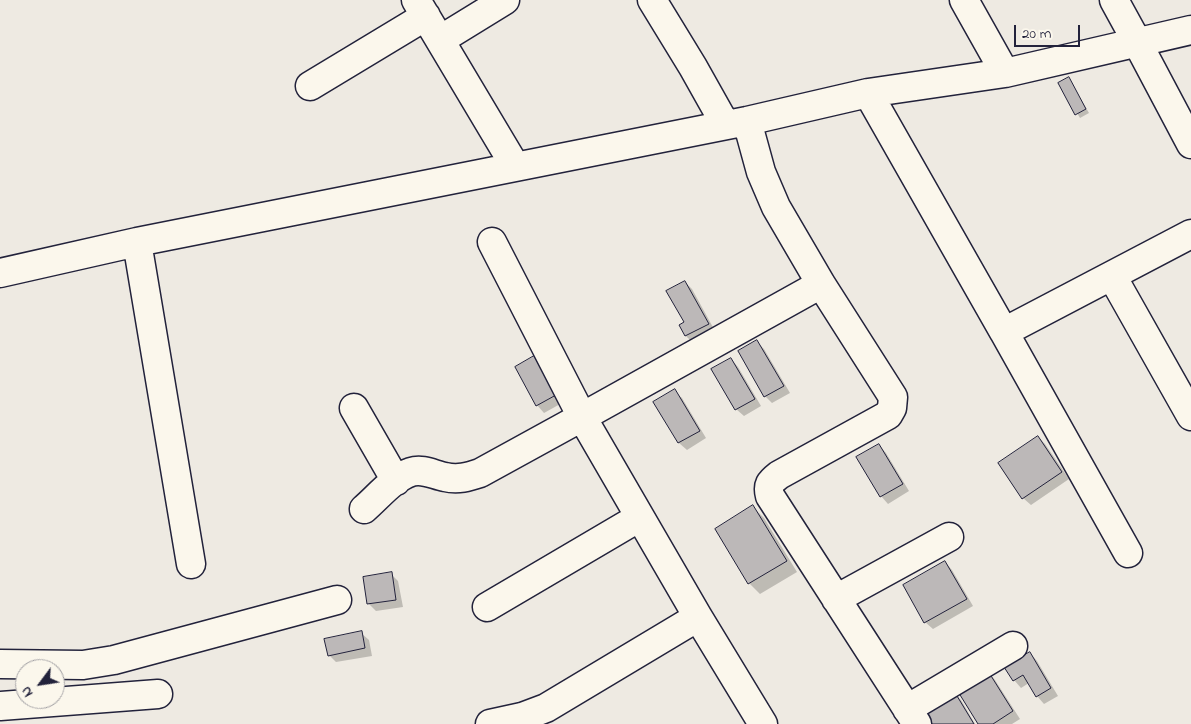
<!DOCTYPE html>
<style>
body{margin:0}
#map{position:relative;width:1191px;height:724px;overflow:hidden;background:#eeeae2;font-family:"Indie Flower",sans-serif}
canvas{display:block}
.north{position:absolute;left:15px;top:659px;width:50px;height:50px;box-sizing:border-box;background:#fbf7ec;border:1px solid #a4a2a5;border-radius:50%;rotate:239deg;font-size:14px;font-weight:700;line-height:20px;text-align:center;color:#22223b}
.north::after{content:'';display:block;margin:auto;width:18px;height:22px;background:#22223b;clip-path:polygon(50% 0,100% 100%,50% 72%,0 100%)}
.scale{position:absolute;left:1014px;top:25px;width:66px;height:22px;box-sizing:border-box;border:2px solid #22223b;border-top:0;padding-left:6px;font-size:15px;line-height:18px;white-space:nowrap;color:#22223b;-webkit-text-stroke:4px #fbf7ec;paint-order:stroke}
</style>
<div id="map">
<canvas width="1191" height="724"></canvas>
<div class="north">N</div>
<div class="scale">20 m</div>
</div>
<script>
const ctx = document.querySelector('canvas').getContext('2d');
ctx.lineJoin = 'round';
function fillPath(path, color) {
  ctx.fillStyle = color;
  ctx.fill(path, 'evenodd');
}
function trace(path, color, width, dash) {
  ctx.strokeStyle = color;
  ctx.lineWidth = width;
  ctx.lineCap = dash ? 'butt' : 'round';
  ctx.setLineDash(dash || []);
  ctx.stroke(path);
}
fillPath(new Path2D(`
 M1069,79L1089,113L1080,118L1060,84Z
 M685,282L692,289L715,331L693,343L686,336L680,325L685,323Z
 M757,342L764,349L790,393L772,403L765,396Z
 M534,358L541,365L562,403L544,413L537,405Z
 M731,359L738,367L761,406L744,416L736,409Z
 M674,391L682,398L706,438L687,450L679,443L655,402Z
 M1038,437L1045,444L1069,479L1031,505L1023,498Z
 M879,445L886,453L909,491L888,504L881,496Z
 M753,507L764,518L797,572L760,594L749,583Z
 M945,562L952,570L973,606L933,629L925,622Z
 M391,574L398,581L403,607L376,611L369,604L364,578Z
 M361,633L369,640L372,656L336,662L329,655Z
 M1030,653L1037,661L1058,696L1044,704L1037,696L1029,683L1021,688L1014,680Z
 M988,672L995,680L1020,719L1012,724H979Z
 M954,693L961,700L975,724H931Z`), '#0003');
const building = new Path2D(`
 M1069,77L1086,109L1075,115L1058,83Z
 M685,281L709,324L685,336L679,325L684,322L666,291Z
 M757,340L784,386L764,397L738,351Z
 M534,356L556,395L536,406L515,367Z
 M731,358L755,399L735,410L711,369Z
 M675,389L700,431L678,443L653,402Z
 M1038,436L1062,472L1022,499L998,463Z
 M879,444L903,484L880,497L856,457Z
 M753,505L787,561L748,584L715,529Z
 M945,561L967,599L924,623L903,585Z
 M392,572L396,600L367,604L363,577Z
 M362,631L365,648L328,656L324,639Z
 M1030,652L1051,688L1036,697L1023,675L1013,681L1004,667Z
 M988,671L1013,711L993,724H978L957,690Z
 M954,691L974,724H929L921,711Z`);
fillPath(building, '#bcb8b8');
trace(building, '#22223b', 1);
const minor = new Path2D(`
 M416,0L515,166
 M652,0L693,67L725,124
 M964,0L1005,73
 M1114,0L1137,42L1191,144
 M440,40L505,0
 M310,86L426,16
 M868,93L1004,332L1191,234
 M747,121L761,172L776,207L821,284L893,397L892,408L888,415L779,475C770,482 767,485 770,496L917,724
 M137,242L191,564
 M0,273L137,242L747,121L868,93L1005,73L1191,30
 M1112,276L1191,416
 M1004,332L1128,553
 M354,408L396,481
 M364,509C378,497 393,478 411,472C423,468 434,475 445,477C458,480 468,477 480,473L582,417L492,242
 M836,599L949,537
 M487,607L640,517
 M0,664L83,665L114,660L337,600
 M0,706L158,694
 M907,709L1013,646
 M490,724L522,717L546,708L698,617
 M763,724L698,617L582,417L821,284`);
trace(minor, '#22223b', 31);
trace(minor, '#fbf7ec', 28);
</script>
